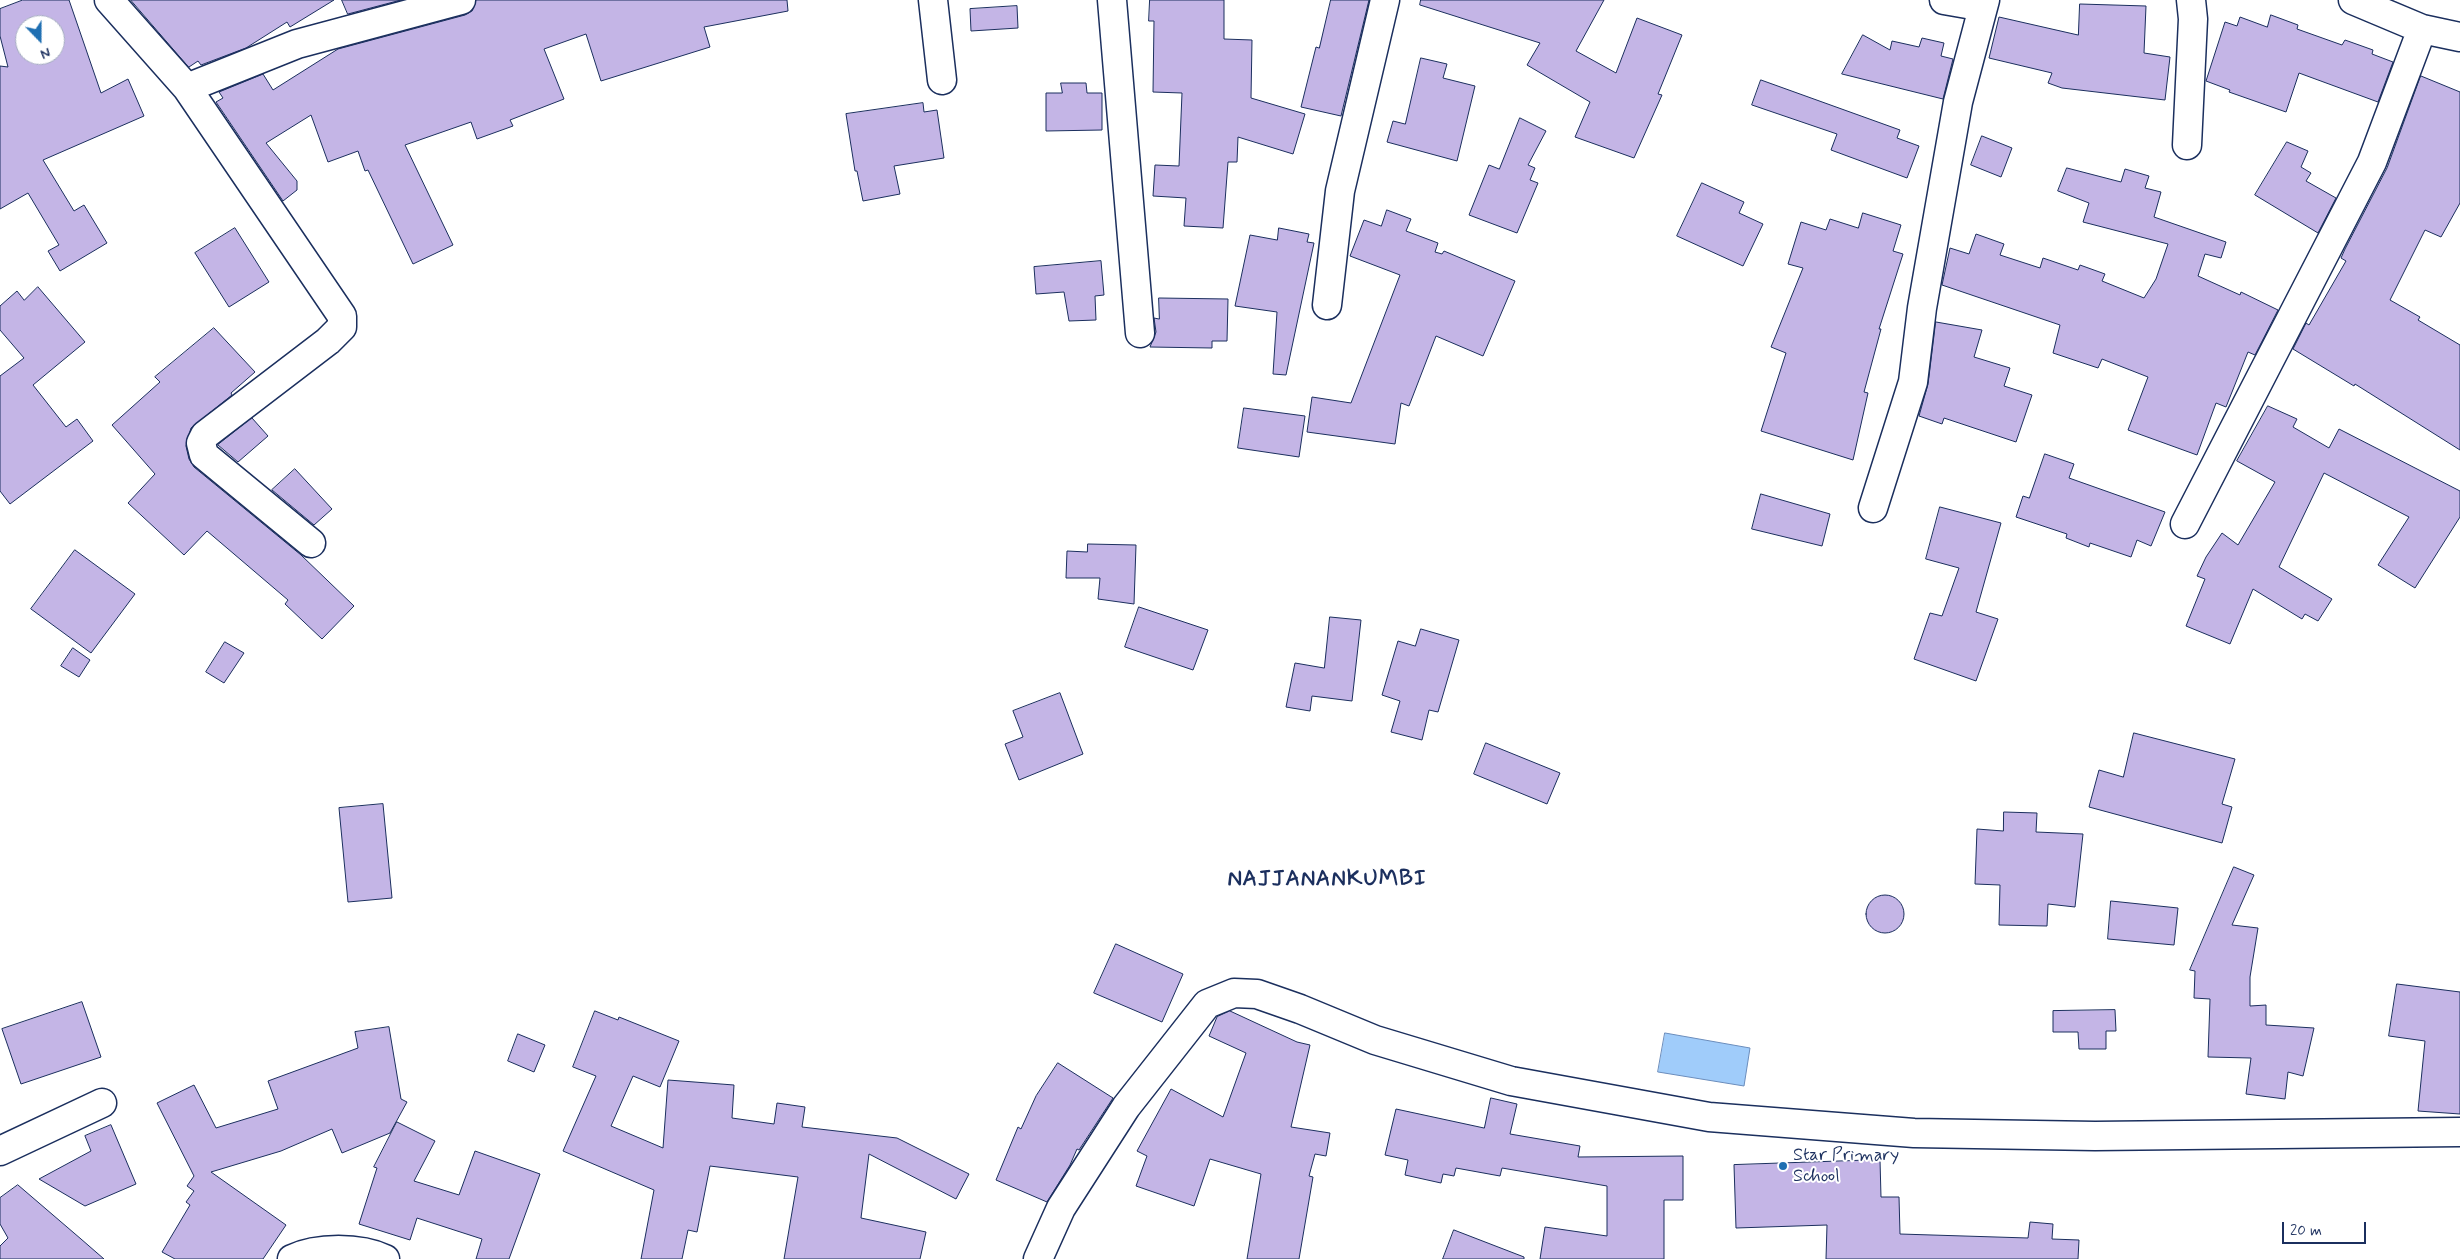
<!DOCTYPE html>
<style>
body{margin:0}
#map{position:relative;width:2460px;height:1259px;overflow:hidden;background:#fff;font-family:Mynerve,sans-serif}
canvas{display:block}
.north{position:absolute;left:15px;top:15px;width:50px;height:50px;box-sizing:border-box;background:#fff;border:1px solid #a4acbf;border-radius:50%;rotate:158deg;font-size:14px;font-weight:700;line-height:20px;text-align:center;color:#1b2f5e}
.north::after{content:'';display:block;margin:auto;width:18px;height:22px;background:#1f6fb2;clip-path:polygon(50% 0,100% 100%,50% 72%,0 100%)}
.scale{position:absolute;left:2282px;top:1222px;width:84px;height:22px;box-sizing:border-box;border:2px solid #1b2f5e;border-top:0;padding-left:6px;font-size:15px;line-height:18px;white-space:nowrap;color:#1b2f5e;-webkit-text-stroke:4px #fff;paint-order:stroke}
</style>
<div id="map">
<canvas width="2460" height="1259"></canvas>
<div class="north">N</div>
<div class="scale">20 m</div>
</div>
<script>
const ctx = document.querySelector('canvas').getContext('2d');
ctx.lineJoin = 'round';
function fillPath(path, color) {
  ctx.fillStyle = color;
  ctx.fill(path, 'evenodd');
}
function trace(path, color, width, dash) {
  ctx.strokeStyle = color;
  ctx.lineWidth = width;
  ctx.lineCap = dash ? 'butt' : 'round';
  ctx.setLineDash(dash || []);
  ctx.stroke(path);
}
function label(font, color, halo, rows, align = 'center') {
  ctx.font = font + ' Mynerve,sans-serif';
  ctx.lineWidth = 4;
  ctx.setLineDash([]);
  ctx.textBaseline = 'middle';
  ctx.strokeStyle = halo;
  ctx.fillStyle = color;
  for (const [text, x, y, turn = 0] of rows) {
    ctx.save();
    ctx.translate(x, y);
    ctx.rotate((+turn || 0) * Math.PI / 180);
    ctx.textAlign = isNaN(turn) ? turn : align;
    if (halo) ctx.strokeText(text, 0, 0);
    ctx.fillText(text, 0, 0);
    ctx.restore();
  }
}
const water = new Path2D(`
 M1665,1033L1750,1048L1744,1086L1658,1072Z`);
fillPath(water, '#a0ccfa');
trace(water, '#6b8dbc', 1);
const building = new Path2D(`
 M23,0H69L101,93L128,79L144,116L43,160L74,211L84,205L107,243L60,271L48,251L59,245L28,193L0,209V66L8,67L0,36V9ZM25,25H55V55H25Z
 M131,0H334L290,27L287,22L246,48L201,65L198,61L189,67Z
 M342,0H401L348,14Z
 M476,0H787L788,11L704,27L710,47L601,81L586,34L544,49L564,99L510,120L513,126L477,139L471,122L405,145L453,245L413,264L368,170L365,171L358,151L328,162L311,115L266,143L297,181V190L283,201L216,102L223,98L219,92L263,74L273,90L338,49L465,15L472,11Z
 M1150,0H1224V39L1252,40L1251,98L1305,114L1293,154L1238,137L1237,162H1228L1223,228L1184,226L1186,198L1153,196L1155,165L1179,166L1182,93L1153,92L1154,21H1149Z
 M1331,0H1369L1341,116L1301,107L1316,47L1319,48Z
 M1421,0H1604L1576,51L1616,73L1637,18L1682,35L1658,94L1662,95L1634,158L1575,137L1590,102L1527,65L1540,43L1420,5Z
 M2080,4L2146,6L2144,53L2170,57L2165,100L2062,88L2048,83L2052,73L1989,58L1999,17L2078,35Z
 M1017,6L1018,28L971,31L970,9Z
 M2271,15L2298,25L2297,29L2342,45L2345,40L2373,50L2372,54L2393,62L2378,102L2299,73L2286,112L2229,92L2230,90L2206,81L2225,22L2237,26L2240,17L2267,27Z
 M1863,35L1890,50L1892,41L1919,47L1922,38L1944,43L1941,56L1953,59L1943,99L1842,74Z
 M1421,58L1447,64L1443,78L1475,86L1457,161L1387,142L1393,121L1405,124Z
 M2421,76L2460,92V203L2441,237L2425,230L2390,300L2420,317L2418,320L2460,345V450L2355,384L2354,386L2293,349L2306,323L2309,325L2346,261L2341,258L2345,249L2387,168Z
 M1761,80L1900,130L1897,138L1919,146L1907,178L1831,150L1837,134L1752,105Z
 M1061,83H1086L1087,93H1102V130L1046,131V93H1062Z
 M923,103L924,112L937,110L944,158L894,166L900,194L863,201L857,171H855L846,114Z
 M1520,118L1546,131L1528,165L1535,168L1530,180L1538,183L1517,233L1469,215L1489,165L1499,169Z
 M1982,136L2012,148L2001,177L1971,165Z
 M2287,142L2308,151L2301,167L2311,173L2306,181L2336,198L2318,233L2255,195Z
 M2067,168L2121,182L2125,169L2149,176L2145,188L2161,192L2154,217L2226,242L2221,258L2205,254L2198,276L2240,295L2241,292L2278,310L2255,355L2248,352L2226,407L2216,403L2197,455L2128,430L2148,377L2102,359L2098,368L2053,353L2060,325L1942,285L1950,248L1969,254L1976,234L2004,244L2000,255L2040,268L2043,258L2078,270L2080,265L2105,274L2102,281L2144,298L2156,279L2168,244L2083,222L2089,203L2058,191Z
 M1702,183L1744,202L1739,213L1763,224L1743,266L1677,236Z
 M1387,210L1411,219L1406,231L1438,243L1435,252L1442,254L1444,251L1515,281L1483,356L1436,336L1409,406L1401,403L1395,444L1307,432L1312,397L1351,403L1400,275L1350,256L1364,220L1381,226Z
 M1863,213L1901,225L1893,251L1903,254L1879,329H1881L1864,392L1868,393L1853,460L1761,431L1786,353L1771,347L1803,268L1788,264L1801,222L1826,230L1830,219L1858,228Z
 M235,228L269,282L229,307L195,253Z
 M1279,228L1309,234L1307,242L1314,243L1286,375L1273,374L1277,312L1235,306L1250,235L1277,240Z
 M1101,261L1104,295L1095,296L1096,320L1069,321L1064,292L1036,294L1034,267Z
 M38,287L85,342L33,385L66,427L77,419L93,441L10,504L0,491V376L24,358L0,330V306L17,291L24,300Z
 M1159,298L1228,299L1227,341H1212V348L1150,347L1156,332L1154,318L1159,319Z
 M1936,322L1982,330L1974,357L2010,368L2004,386L2032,395L2016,442L1944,418L1942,424L1919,416L1928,384Z
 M214,328L255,372L231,393L232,395L191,428L186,446L189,459L194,467L301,555L354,606L322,639L285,604L288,600L207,531L184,555L128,503L155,474L112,425L160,382L155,377Z
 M2268,406L2297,419L2293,427L2329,448L2339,429L2460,491V517L2415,588L2378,565L2409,517L2324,473L2279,567L2332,599L2318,621L2305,614L2302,619L2253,589L2230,644L2186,626L2205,579L2197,576L2206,557L2222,533L2238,545L2275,482L2237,461Z
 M1244,408L1305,416L1299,457L1238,448Z
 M252,418L268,436L238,462L218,445Z
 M2045,454L2074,464L2069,478L2165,512L2151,546L2137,540L2131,557L2090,543L2089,547L2066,538L2067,534L2016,517L2023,496L2029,498Z
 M295,469L332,509L314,525L272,490Z
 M1761,494L1830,514L1822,546L1752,529Z
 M1940,507L2001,523L1976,612L1998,619L1976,681L1914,659L1930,613L1942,616L1959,568L1926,559Z
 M1088,544L1136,545L1134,604L1098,599L1100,578H1066L1067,551L1087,552Z
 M75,550L135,594L91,653L31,609Z
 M1139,607L1208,630L1193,670L1125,647Z
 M1330,617L1361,620L1352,701L1312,696L1310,711L1286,707L1295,663L1324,668Z
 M1421,629L1459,640L1438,712L1429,710L1422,740L1391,732L1400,701L1382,695L1398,641L1415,646Z
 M225,642L244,653L224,683L206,672Z
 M73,648L90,660L79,677L61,666Z
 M1060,693L1083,754L1019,780L1005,744L1023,737L1013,711Z
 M2134,733L2235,759L2222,804L2232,807L2222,843L2089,807L2099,770L2123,777Z
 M1486,743L1560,773L1547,804L1474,774Z
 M383,804L392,898L348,902L339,808Z
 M2004,812L2037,813L2036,832L2083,834L2075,907L2048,904L2047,926L1999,925L2000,885L1975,884L1977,829L2003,831Z
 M2234,867L2254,875L2232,925L2258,928L2250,977V1006L2266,1005V1025L2314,1028L2303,1076L2288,1072L2285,1099L2246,1094L2251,1058L2208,1057L2210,999L2194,998L2195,971L2190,970Z
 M1866 914a19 19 0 1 1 38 0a19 19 0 1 1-38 0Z
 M2111,901L2178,908L2174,945L2108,939Z
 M1116,944L1183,974L1162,1022L1094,993Z
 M2397,984L2460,992V1114L2418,1111L2425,1041L2389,1036Z
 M82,1002L101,1057L21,1084L2,1029Z
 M2115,1010L2116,1031H2106V1049H2079L2078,1032H2053V1011Z
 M595,1011L618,1020L619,1017L679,1041L660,1087L633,1076L611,1126L663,1148L668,1080L734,1085L732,1118L774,1124L777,1103L805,1107L802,1127L897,1138L969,1174L956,1199L869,1154L861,1218L926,1232L920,1259H784L798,1177L710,1166L697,1232L688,1230L682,1259H641L654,1190L563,1151L596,1076L573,1067Z
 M1230,1011L1297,1042L1310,1045L1291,1127L1330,1133L1326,1156L1315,1154L1309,1176L1313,1177L1299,1259H1247L1261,1174L1210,1159L1194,1206L1136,1186L1147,1156L1137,1151L1171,1089L1223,1117L1246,1053L1209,1036L1217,1017Z
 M389,1027L401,1099L407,1102L390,1133L342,1153L332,1129L281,1151L211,1172L286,1225L263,1259H175L162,1252L190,1205L186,1202L194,1191L187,1186L194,1176L157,1103L194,1085L216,1128L278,1109L268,1081L358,1048L355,1032Z
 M518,1034L545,1045L534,1072L508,1061Z
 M1058,1063L1113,1098L1079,1150L1077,1149L1070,1165L1047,1202L996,1180L1018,1127L1021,1129L1036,1096Z
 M1491,1098L1517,1104L1510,1134L1580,1146L1578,1157L1683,1156V1200H1664V1259H1540L1545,1227L1607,1236V1186L1502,1168L1500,1176L1456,1168L1454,1176L1443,1174L1441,1183L1405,1175L1408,1160L1385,1155L1396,1109L1484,1128Z
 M397,1122L435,1141L414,1181L459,1195L475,1151L540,1174L509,1259H476L482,1239L417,1218L410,1240L359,1224L377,1168L374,1167Z
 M111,1125L136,1184L85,1206L39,1179L91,1151L85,1136Z
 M1880,1160L1881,1197H1899L1900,1234L2028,1238L2030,1222L2053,1224L2052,1239L2079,1240L2078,1259H1826L1827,1225L1736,1228L1734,1165Z
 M18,1185L81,1239L104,1259H0V1246L8,1238L0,1224V1198Z
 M1454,1230L1524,1257V1259H1443Z`);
fillPath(building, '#c4b5e6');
trace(building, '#1b2f5e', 1);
const minor = new Path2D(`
 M109,0L187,88L297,44L461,0
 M933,0L942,80
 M1112,0L1140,333
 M1944,0L1967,4L1983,0
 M2353,0L2422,29L2460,37
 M187,88L342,316V327L328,341L205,435L201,443L204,455L311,543
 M2187,145L2193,19L2191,0
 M1327,305L1340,191L1385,0
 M1873,508L1913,382L1922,308L1958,102L1985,0
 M2185,524L2372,162L2422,29
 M0,1151L102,1103
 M292,1259C317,1247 360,1247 385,1259
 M1038,1259L1061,1208L1126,1107L1207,1004L1234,993L1257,994L1300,1009L1375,1040L1511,1081L1709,1117L1914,1133L2095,1136L2460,1132`);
trace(minor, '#1b2f5e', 31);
trace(minor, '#fff', 28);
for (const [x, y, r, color] of [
 [1783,1166,5,"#1f6fb2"]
]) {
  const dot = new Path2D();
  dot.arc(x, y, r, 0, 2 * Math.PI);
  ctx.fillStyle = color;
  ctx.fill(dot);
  trace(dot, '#fff', 2);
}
label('18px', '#1b2f5e', '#fff', [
 ["Star Primary",1793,1156],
 ["School",1793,1177]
], 'left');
ctx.letterSpacing = '1px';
label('bold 22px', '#1b2f5e', '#fff', [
 ["NAJJANANKUMBI",1327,880]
]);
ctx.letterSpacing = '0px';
</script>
